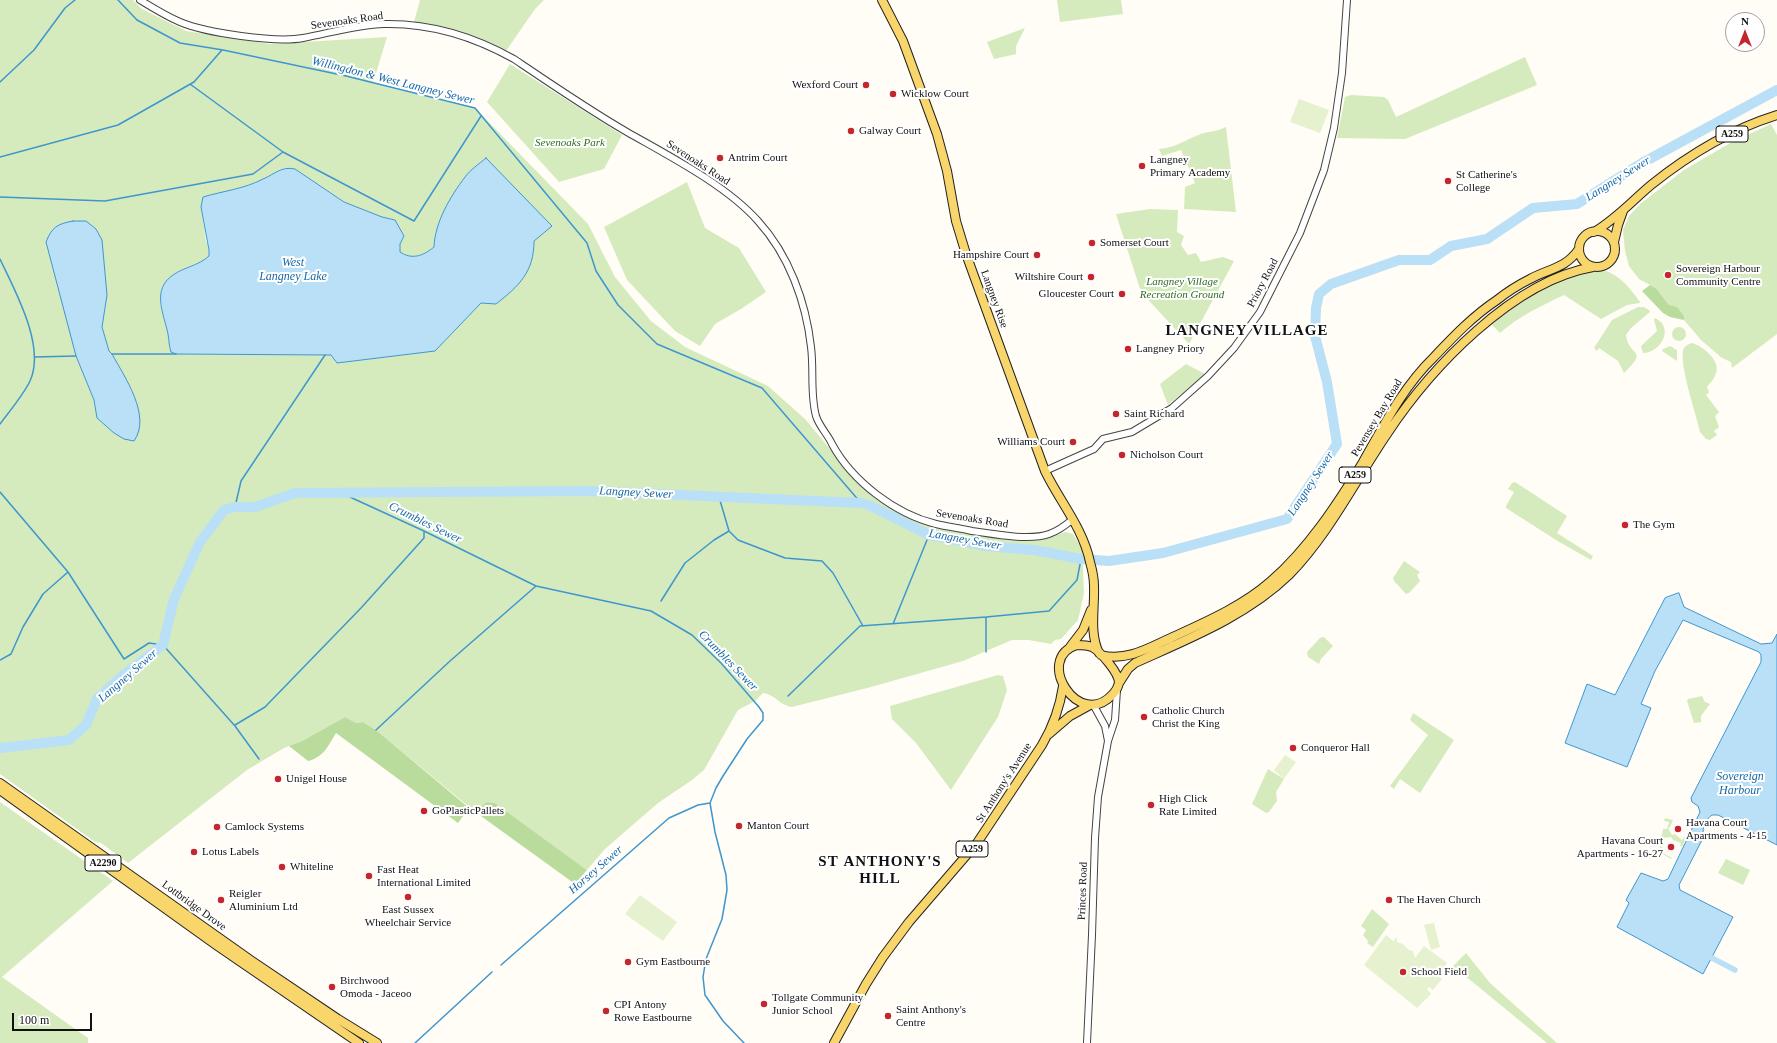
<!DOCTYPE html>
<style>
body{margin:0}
#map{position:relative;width:1777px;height:1043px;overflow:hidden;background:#fffdf5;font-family:Georgia,serif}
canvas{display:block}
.north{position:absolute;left:1725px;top:12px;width:40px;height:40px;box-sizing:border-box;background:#fff;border:1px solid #a0a0a0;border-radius:50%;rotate:0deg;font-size:11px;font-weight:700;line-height:16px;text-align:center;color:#111}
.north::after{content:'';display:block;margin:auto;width:14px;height:18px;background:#c4262e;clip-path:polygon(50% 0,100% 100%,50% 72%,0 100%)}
.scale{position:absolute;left:12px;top:1013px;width:80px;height:18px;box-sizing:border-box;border:2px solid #111;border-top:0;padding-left:5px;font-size:12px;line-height:14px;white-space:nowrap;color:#111;-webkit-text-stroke:3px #fff;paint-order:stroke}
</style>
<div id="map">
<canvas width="1777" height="1043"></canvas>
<div class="north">N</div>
<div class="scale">100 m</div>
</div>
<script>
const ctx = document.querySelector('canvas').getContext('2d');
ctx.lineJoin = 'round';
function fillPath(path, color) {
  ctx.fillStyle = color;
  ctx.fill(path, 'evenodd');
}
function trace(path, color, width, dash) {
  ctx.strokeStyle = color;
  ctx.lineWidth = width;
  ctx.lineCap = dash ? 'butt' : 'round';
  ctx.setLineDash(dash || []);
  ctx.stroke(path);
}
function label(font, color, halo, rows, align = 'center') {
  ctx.font = font + ' Georgia,serif';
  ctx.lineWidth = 4;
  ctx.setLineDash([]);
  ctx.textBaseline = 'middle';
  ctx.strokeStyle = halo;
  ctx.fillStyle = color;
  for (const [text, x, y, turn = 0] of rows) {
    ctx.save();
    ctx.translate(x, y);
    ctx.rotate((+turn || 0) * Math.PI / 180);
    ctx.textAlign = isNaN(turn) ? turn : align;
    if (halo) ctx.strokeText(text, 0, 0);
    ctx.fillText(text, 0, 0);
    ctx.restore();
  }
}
fillPath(new Path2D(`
 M0,0H133L142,9L186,31L270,44L387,37L373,83L475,108L588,224L615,277L651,321L685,347L768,386L805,419L855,479L913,518L994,537L1039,540L1066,532L1073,534L1082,549L1084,593L1078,620L1061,639L1055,640L1051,644L1029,640H1012L963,661L871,687L792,707C781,706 774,694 763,693L755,701L738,710L704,770L692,780L658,803L605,849L587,870L495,803L487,802L474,811L376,730L363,722L356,723L345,717L302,741L284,748L247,770L128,863L101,843L95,842L0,774ZM288,168L295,169L344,202L382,217L395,220L404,236L400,244V252C413,260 423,256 434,247L436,230L534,241C534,273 517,283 496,304L481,303L435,351L337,363L331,355L176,354L171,352C169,346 169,340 168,334C163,311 151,293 173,275C183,266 198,266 209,256V250L206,241L201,207L238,189L264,179L281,169ZM107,295L102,327L109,351L114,433L97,418L94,400L76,356Z
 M420,0H544L535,9L506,51L459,31L414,22Z
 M1057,0H1121L1123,14L1060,22Z
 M1025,28L1016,46V54L994,59L987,42Z
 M1525,57L1537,85L1405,139L1337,138L1345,97L1351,95L1384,97L1388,100L1396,117Z
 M510,64L622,135L604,169L559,182L487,102Z
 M1771,124L1777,135V334L1732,368L1731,362L1722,358L1701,340L1684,320V316L1669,305L1656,288L1639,279L1629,266L1625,251L1623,230L1629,216L1640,204L1684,170L1732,142Z
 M1226,127L1236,212L1184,209L1185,187L1195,183L1181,150L1162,156L1159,149C1175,148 1187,139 1201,134C1211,131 1216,132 1226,127Z
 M687,182L705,228L739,248L766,292L741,309L715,324L700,346L675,331L627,280L604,227Z
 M1150,209L1178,210L1177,232L1184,236L1181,245L1188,255L1196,253L1201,262L1223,257L1234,261L1189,344L1141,292L1116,214Z
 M1604,270C1622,277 1629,287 1640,302V303L1627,305L1601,319L1564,295C1541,306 1519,316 1500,333L1492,325C1512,297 1570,274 1604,270Z
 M1638,307H1644L1649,310L1650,312L1631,328L1626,335C1629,358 1650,348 1624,373L1618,361L1599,348L1597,351L1594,348L1612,320Z
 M1655,318C1675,327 1661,353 1643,353L1641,346L1657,331L1654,320Z
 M1672 334a7 7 0 1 1 14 0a7 7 0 1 1-14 0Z
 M1692,343C1703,346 1721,361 1716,373C1715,378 1710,383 1707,387L1709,392L1706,395L1719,412L1715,416L1719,427L1714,431L1717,435L1710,440L1706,439L1700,432C1696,413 1680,368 1683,351C1684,346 1688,344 1692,343Z
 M1670,346L1677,350V361L1662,351L1663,349Z
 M1186,364L1205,374L1168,405L1160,384Z
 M1515,482L1567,516L1557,533L1593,556L1591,560L1556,540L1506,508V506L1514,492L1508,489L1512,483Z
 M1404,561L1420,572L1417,575L1420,581L1409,593L1406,594L1394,581L1393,578Z
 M1324,637L1333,646L1321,659L1319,664L1308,657L1307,652L1320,638Z
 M998,675L1003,676L1007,690L998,717L951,790L916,743L892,719L890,706Z
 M1702,696L1705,702L1710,704L1701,716V722L1694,723L1687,701L1688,699Z
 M1413,713L1454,740L1420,793L1400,779L1394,789L1390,786L1428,735L1410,720Z
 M1268,769L1284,779L1276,792L1277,801L1269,812L1266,813L1252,804Z
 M0,802L113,881L2,977L88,1038V1043H0Z
 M1665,818L1673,820L1670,827L1668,828L1672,835L1675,834L1682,840L1684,837L1686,838L1682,847L1680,846L1681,843L1673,840L1671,837L1663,838L1664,840L1660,846L1663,848L1661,852L1672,858L1671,859L1659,852L1663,829H1667L1669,822L1664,821Z
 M1726,859L1750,870L1743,885L1718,873Z
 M1372,909L1389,924L1373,947L1367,943L1368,941L1363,935L1366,930L1361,926Z
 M1466,953L1490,983L1557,1043H1547L1453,966Z`), '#d5ebbd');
fillPath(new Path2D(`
 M1650,285L1656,288L1669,305L1677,307L1684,316V320L1670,317L1663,313L1642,291Z
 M345,717L356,723L363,722L376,730L469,808L458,823L336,733C328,746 324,757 308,761L289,746L302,741Z
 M487,802L495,803L587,870L575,884L474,811Z`), '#b9dc9c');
fillPath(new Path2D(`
 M1299,99L1329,110L1320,133L1290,122Z
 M1285,755L1296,762L1284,779L1274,770Z
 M640,895L677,922L663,941L625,914Z
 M1434,923L1440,947L1431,950L1424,925Z
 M1386,935L1393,941L1397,937V942L1403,944L1409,950L1413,951L1415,958L1424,946L1447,963L1438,975L1429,969L1442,979L1433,990L1429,987L1427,989L1431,994L1417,1008L1364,965Z`), '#e6f2cf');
const water = new Path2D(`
 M486,158L552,226L534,241C534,272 519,286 496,304L481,303L435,351L337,363L331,355L176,354L171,352C169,346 169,340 168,334C164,314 151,290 173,275C184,267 198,266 209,256V250L201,207L203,197C223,191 244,189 263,179C275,174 281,166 295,169L344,202L382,217L395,220L404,236L400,244V252C412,260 423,256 434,247C435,222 450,197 465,177C470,170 479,164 486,158Z
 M73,221H86L96,229L102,240L107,295L102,327L109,351L112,354C124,376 152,416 134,441L124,439L114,433L97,418L94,400L76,356L46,242C52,227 57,224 73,221Z
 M1679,593L1684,607L1761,644L1772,643L1777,634V845L1718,815H1712C1706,819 1701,828 1704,836L1679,885L1680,890L1733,917L1703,974L1617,927L1629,903L1626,900L1641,873L1663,881L1668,879L1700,812L1698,806L1692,802L1691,798L1761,662V655L1759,652L1683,620L1655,671L1641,704L1651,708L1627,767L1565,743L1587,684L1615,695L1665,598Z`);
fillPath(water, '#b9e0f7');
trace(water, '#3f96cf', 1);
trace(new Path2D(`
 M118,0L137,20L180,43L223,50L346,76L475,108L587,243L596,271L618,305L657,344L762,388L861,503
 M0,82L34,50L65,8L75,0
 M190,84L283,152L414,221L481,116
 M0,157L118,125L194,82L222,50
 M0,197L105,201L253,174L283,152
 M0,259C15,291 46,346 30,381C24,394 9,412 0,424
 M112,354H176
 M35,357L76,356
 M0,492L68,572L124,659L149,643L163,645L235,726L259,759
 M339,492L424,531L536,586L651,611L692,635L721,663L759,707L763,713V720L747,739L723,776L716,788L710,803L715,832L726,875L727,890L722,919L706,959L703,977L705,995L723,1021L744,1043
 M719,497L729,531L738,540L785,558L822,561L833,573L863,626
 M235,507L241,481L325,355
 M661,601L685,563L714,540L729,531
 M986,617V652
 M893,624L929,535
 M0,660L11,654L23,627L43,594L68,572
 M788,696L860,626L986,617L1049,611L1077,580L1081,559
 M235,725L265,707L361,608L424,538V531
 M376,730L450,661L536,586
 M501,965L669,818L698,805L710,803
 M415,1043L492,972`), '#3f96cf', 1.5);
trace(new Path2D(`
 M1712,958L1735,970`), '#b9e0f7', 5.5);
trace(new Path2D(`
 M0,748L69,740L86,725L97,699L123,675L163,645L174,599L200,542L224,510L235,507H255L295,493L589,491L861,503L869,505L929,535L986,546L1034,550L1081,559L1109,561L1163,553L1287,519L1337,444L1327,382L1315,336L1316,308L1319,294L1331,284L1399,260H1430L1451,246L1487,239L1533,208L1577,204L1642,163L1777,90`), '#b9e0f7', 10);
const minor = new Path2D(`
 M140,0C153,8 166,16 180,22C206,33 276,43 303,38C330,33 356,25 384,24C431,23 473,36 514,59C551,84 589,110 627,132C669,156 726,185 758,221C789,255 806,302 811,347C814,370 810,394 816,416C819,426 828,435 832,444C852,481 895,514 936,524C948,527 960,528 972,531C993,534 1029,541 1049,534C1058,531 1066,525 1073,519
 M1045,471L1094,449L1103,439L1132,432L1172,408L1208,376L1234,348L1260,312L1300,233L1324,170L1334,128L1342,73L1347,0
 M1094,706L1105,726L1108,741
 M1087,1043L1092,935L1095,838L1098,797L1108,741L1115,720L1117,690`);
const major = new Path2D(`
 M882,0L903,41L937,134L947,171L956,221L966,254L1045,471C1060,502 1083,528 1090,562C1092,569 1094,578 1094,586C1095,608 1089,632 1099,653
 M1579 249a18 18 0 1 1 36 0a18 18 0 1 1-36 0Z
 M1594,232C1616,219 1632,201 1651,185C1687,156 1732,129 1777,115
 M1614,242L1618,225L1623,211
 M1077,645C1082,645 1087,645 1092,647C1101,652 1119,673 1119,683C1118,687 1116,691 1113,694C1079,732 1033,658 1077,645Z
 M1070,647L1083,630L1091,610
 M1101,655C1128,662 1152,646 1175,636C1208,621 1244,605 1271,581C1308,549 1338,503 1363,462C1384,425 1403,387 1434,357C1454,336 1473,316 1497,300C1507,292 1518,285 1530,279C1550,268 1565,269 1579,249
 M1119,683L1128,669L1135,663C1188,639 1247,616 1289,575C1329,534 1355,481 1387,434C1430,369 1512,281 1593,267
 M1049,734L1070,716L1090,705
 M0,783L252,961L338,1019L377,1043
 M0,790L216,945L359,1043
 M834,1043L866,984L883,957L909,922L977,843L1042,745C1052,728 1060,707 1063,686`);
trace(minor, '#444', 8);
trace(major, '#222', 10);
trace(minor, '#fff', 6);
trace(major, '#f9d66b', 8);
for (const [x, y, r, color] of [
 [866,85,4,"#c4262e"],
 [893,94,4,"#c4262e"],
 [851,131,4,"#c4262e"],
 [720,158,4,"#c4262e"],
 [1142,166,4,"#c4262e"],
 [1448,181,4,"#c4262e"],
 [1092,243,4,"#c4262e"],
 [1037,255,4,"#c4262e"],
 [1668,275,4,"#c4262e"],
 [1091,277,4,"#c4262e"],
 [1122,294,4,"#c4262e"],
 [1128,349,4,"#c4262e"],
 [1116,414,4,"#c4262e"],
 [1073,442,4,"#c4262e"],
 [1122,455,4,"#c4262e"],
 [1625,525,4,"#c4262e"],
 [1144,717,4,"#c4262e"],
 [1293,748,4,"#c4262e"],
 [278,779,4,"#c4262e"],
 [1151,805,4,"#c4262e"],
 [424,811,4,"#c4262e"],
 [739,826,4,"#c4262e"],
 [217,827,4,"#c4262e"],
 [1678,829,4,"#c4262e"],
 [1671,847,4,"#c4262e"],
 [194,852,4,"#c4262e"],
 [282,867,4,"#c4262e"],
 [369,876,4,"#c4262e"],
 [408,897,4,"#c4262e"],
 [221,900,4,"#c4262e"],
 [1389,900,4,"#c4262e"],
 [628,962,4,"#c4262e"],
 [1403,972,4,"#c4262e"],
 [332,987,4,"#c4262e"],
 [764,1004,4,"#c4262e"],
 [606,1011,4,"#c4262e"],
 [888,1016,4,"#c4262e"]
]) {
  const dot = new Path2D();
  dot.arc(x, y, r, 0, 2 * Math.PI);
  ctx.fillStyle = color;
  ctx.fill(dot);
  trace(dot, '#fff', 1.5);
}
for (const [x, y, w] of [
 [1732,134,32],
 [1355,475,32],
 [972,849,32],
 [103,863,36]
]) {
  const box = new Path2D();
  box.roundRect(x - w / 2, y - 8, w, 16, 3);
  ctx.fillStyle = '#fff';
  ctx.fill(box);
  trace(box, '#111', 1);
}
label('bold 10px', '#111', null, [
 ["A259",1732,134],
 ["A259",1355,475],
 ["A259",972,849],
 ["A2290",103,863]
]);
label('11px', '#111', '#fff', [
 ["Sevenoaks Road",347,21,-8],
 ["Sevenoaks Road",698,163,33],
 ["Priory Road",1263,283,-62],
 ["Langney Rise",994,299,70],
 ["Pevensey Bay Road",1377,418,-59],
 ["Sevenoaks Road",972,519,9],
 ["St Anthony's Avenue",1004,783,-57],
 ["Princes Road",1083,891,-88],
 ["Lottbridge Drove",194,906,36]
]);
label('11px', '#111', '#fff', [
 ["Wexford Court",858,85,"right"],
 ["Wicklow Court",901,94],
 ["Galway Court",859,131],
 ["Antrim Court",728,158],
 ["Langney",1150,160],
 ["Primary Academy",1150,173],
 ["St Catherine's",1456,175],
 ["College",1456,188],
 ["Somerset Court",1100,243],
 ["Hampshire Court",1029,255,"right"],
 ["Sovereign Harbour",1676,269],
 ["Community Centre",1676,282],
 ["Wiltshire Court",1083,277,"right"],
 ["Gloucester Court",1114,294,"right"],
 ["Langney Priory",1136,349],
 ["Saint Richard",1124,414],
 ["Williams Court",1065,442,"right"],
 ["Nicholson Court",1130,455],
 ["The Gym",1633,525],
 ["Catholic Church",1152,711],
 ["Christ the King",1152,724],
 ["Conqueror Hall",1301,748],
 ["Unigel House",286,779],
 ["High Click",1159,799],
 ["Rate Limited",1159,812],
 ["GoPlasticPallets",432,811],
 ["Havana Court",1686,823],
 ["Apartments - 4-15",1686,836],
 ["Manton Court",747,826],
 ["Camlock Systems",225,827],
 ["Havana Court",1663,841,"right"],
 ["Apartments - 16-27",1663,854,"right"],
 ["Lotus Labels",202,852],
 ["Whiteline",290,867],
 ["Fast Heat",377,870],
 ["International Limited",377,883],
 ["Reigler",229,894],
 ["Aluminium Ltd",229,907],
 ["The Haven Church",1397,900],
 ["East Sussex",408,910,"center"],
 ["Wheelchair Service",408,923,"center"],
 ["Gym Eastbourne",636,962],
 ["School Field",1411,972],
 ["Birchwood",340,981],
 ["Omoda - Jaceoo",340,994],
 ["Tollgate Community",772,998],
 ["Junior School",772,1011],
 ["CPI Antony",614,1005],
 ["Rowe Eastbourne",614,1018],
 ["Saint Anthony's",896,1010],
 ["Centre",896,1023]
], 'left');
label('italic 11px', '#2f6b1f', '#fff', [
 ["Sevenoaks Park",570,143],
 ["Langney Village",1182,282],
 ["Recreation Ground",1182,295]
]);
label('italic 12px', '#1768a6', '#fff', [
 ["Willingdon & West Langney Sewer",393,81,14],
 ["Langney Sewer",1618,179,-32],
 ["West",293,263],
 ["Langney Lake",293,277],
 ["Langney Sewer",1311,484,-57],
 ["Langney Sewer",636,493,3],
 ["Crumbles Sewer",425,523,26],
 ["Langney Sewer",965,540,10],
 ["Crumbles Sewer",728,661,46],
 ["Langney Sewer",128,676,-41],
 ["Sovereign",1740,777],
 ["Harbour",1740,791],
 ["Horsey Sewer",596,870,-41]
]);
ctx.letterSpacing = '1px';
label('bold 15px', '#111', '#fff', [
 ["LANGNEY VILLAGE",1247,331],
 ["ST ANTHONY'S",880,862],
 ["HILL",880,879]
]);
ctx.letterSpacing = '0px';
</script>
